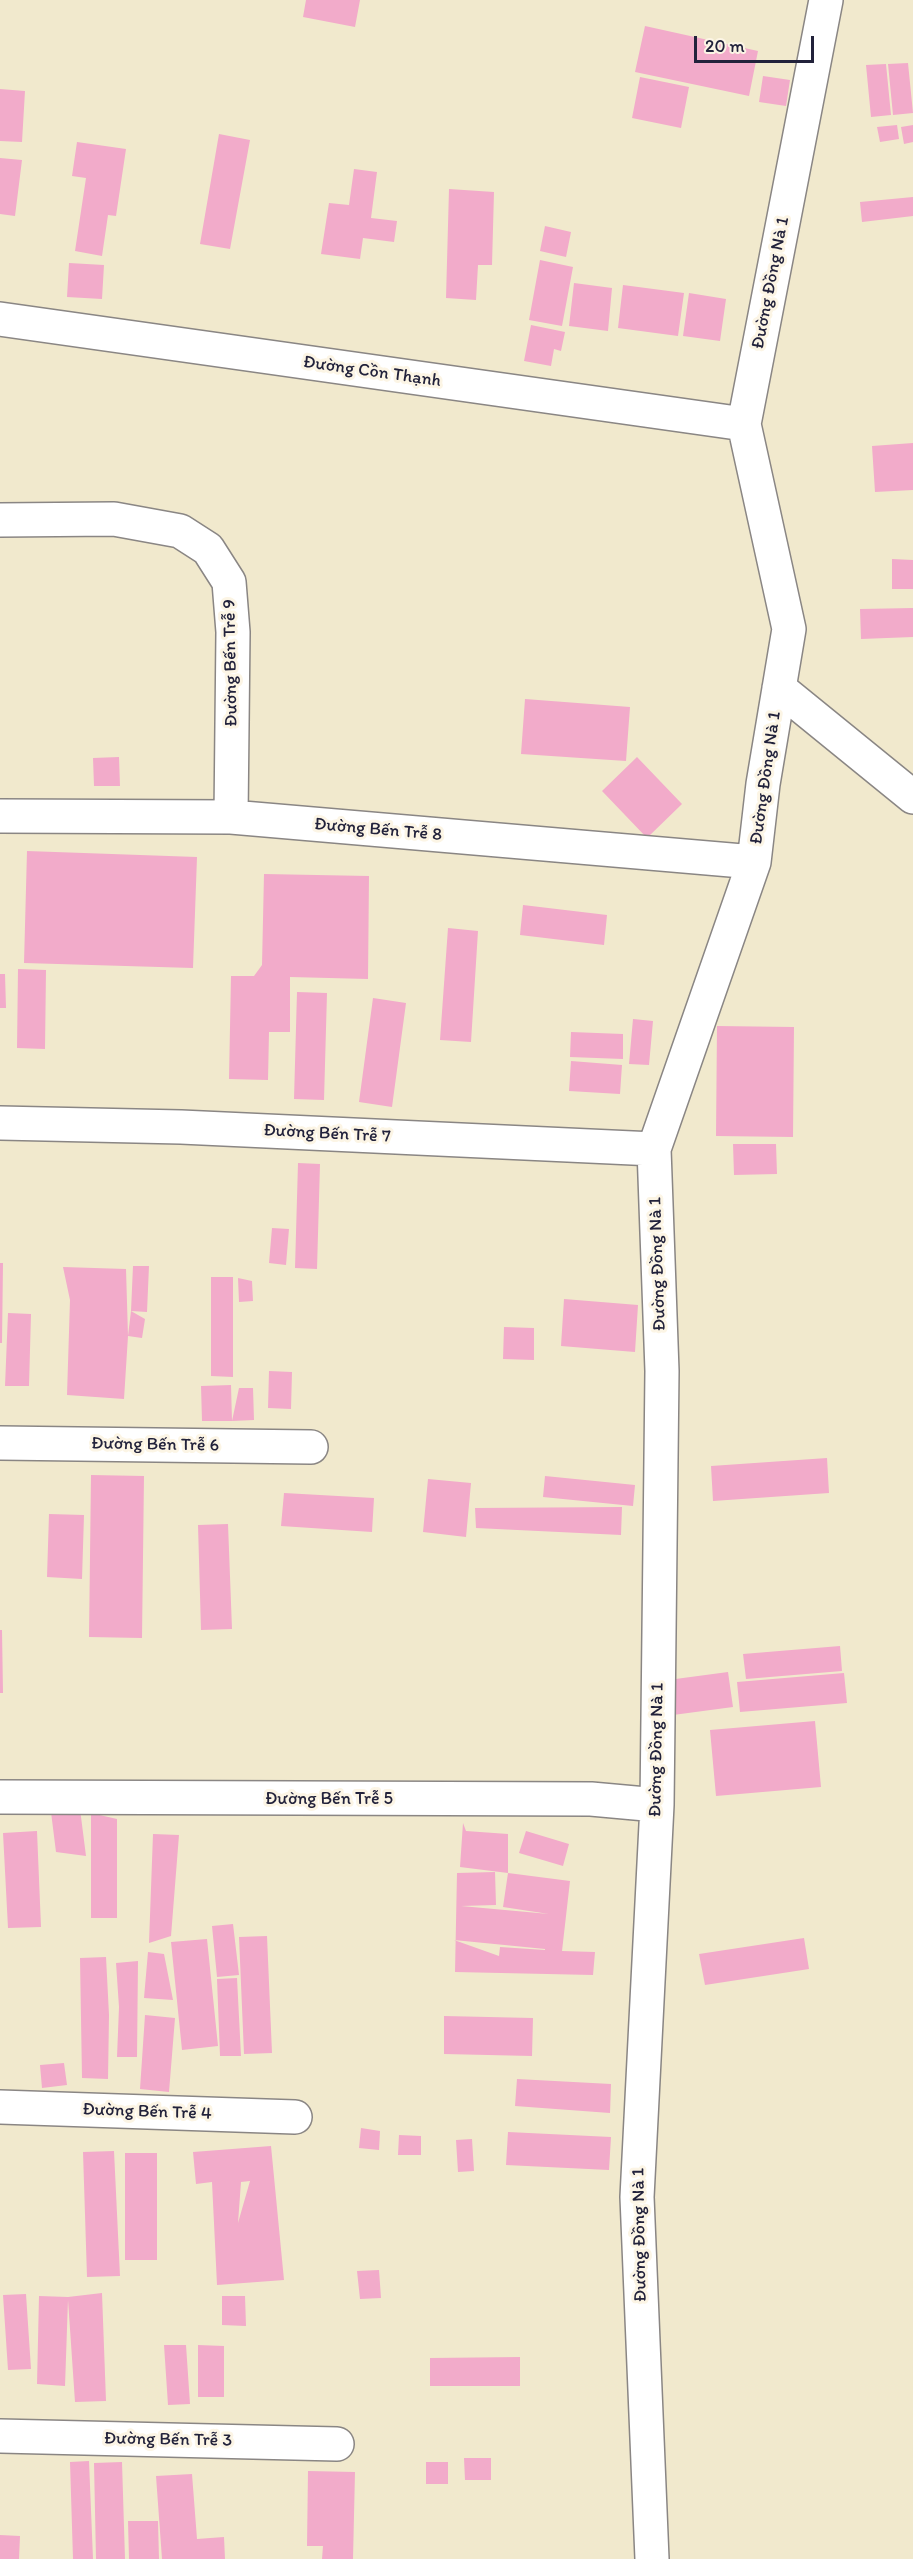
<!DOCTYPE html>
<meta charset="utf-8">
<style>
body{margin:0}
#map{position:relative;width:913px;height:2559px;overflow:hidden;background:#f1e9cd;font-family:Itim,sans-serif}
canvas{display:block}
.scale{position:absolute;left:694px;top:36px;width:120px;height:27px;box-sizing:border-box;border:3px solid #22223b;border-top:0;padding-left:8px;font-size:18px;line-height:21px;white-space:nowrap;color:#22223b;-webkit-text-stroke:4px #fcf5e5;paint-order:stroke}
</style>
<div id="map">
<canvas width="913" height="2559"></canvas>
<div class="scale">20 m</div>
</div>
<script>
const ctx = document.querySelector('canvas').getContext('2d');
ctx.lineJoin = 'round';
function fillPath(path, color) {
  ctx.fillStyle = color;
  ctx.fill(path, 'evenodd');
}
function trace(path, color, width, dash) {
  ctx.strokeStyle = color;
  ctx.lineWidth = width;
  ctx.lineCap = dash ? 'butt' : 'round';
  ctx.setLineDash(dash || []);
  ctx.stroke(path);
}
function label(font, color, halo, rows, align = 'center') {
  ctx.font = font + ' Itim,sans-serif';
  ctx.lineWidth = 6;
  ctx.setLineDash([]);
  ctx.textBaseline = 'middle';
  ctx.strokeStyle = halo;
  ctx.fillStyle = color;
  for (const [text, x, y, turn = 0] of rows) {
    ctx.save();
    ctx.translate(x, y);
    ctx.rotate((+turn || 0) * Math.PI / 180);
    ctx.textAlign = isNaN(turn) ? turn : align;
    if (halo) ctx.strokeText(text, 0, 0);
    ctx.fillText(text, 0, 0);
    ctx.restore();
  }
}
fillPath(new Path2D(`
 M306,0H360L355,27L303,17Z
 M645,26L758,51L749,96L635,72Z
 M908,63L913,113L893,115L888,64Z
 M886,64L891,115L871,117L866,65Z
 M763,76L790,80L786,106L759,102Z
 M640,77L689,87L681,128L632,118Z
 M0,89L25,91L22,142L0,141Z
 M897,125L899,139L880,142L877,127Z
 M913,125V142L904,144L901,127Z
 M219,134L250,140L230,249L200,244Z
 M77,142L126,149L116,216L108,215L102,256L75,251L86,178L72,176Z
 M0,158L22,160L15,216L0,214Z
 M354,169L377,172L371,218L397,221L394,242L363,238L360,259L321,254L329,203L349,205Z
 M449,189L494,192L492,265H478L476,300L446,298Z
 M913,197V216L862,222L860,202Z
 M545,226L571,232L566,257L540,251Z
 M540,260L573,267L562,326L529,320Z
 M69,263L104,265L102,299L67,297Z
 M574,283L612,288L608,331L569,326Z
 M623,285L684,293L678,336L618,328Z
 M689,293L726,299L720,341L683,336Z
 M531,325L565,332L561,351L554,349L551,366L524,361Z
 M913,443V490L875,492L872,446Z
 M892,559L913,560V589H892Z
 M913,608V637L861,639L860,609Z
 M525,699L630,707L626,761L521,754Z
 M119,757L120,786H94L93,758Z
 M637,757L682,804L647,838L602,791Z
 M27,851L197,857L193,968L24,963Z
 M264,874L369,876L368,979L290,977V1032H269L268,1080L229,1079L231,976H254L262,965Z
 M523,905L607,915L604,945L520,935Z
 M448,928L478,931L471,1042L440,1040Z
 M18,969L46,970L45,1049L17,1048Z
 M0,974H5L6,1008H0Z
 M297,992L327,993L324,1100L294,1099Z
 M373,998L406,1003L392,1107L359,1102Z
 M633,1019L653,1021L649,1065L629,1064Z
 M717,1026L794,1027L793,1137L716,1136Z
 M571,1032L623,1034V1059L570,1057Z
 M571,1061L622,1065L620,1094L569,1091Z
 M733,1144H776L777,1174L734,1175Z
 M298,1163L320,1164L317,1269L295,1268Z
 M272,1228L289,1229L286,1265L269,1263Z
 M0,1263H3L2,1343H0Z
 M133,1266H149L147,1312L131,1311Z
 M63,1267L126,1269L128,1336L124,1399L67,1395L70,1300Z
 M211,1277H233V1377L211,1376Z
 M238,1278L252,1281L253,1301L239,1302Z
 M564,1299L638,1305L635,1352L561,1346Z
 M131,1311L145,1319L142,1338L128,1336Z
 M8,1313L31,1314L29,1386H5Z
 M504,1327L534,1328V1360L503,1359Z
 M269,1371L292,1372L291,1409L268,1408Z
 M231,1385L232,1421H202L201,1386Z
 M239,1388H253L254,1420L232,1421Z
 M827,1458L829,1493L713,1501L711,1466Z
 M91,1475L144,1476L142,1638L89,1637Z
 M545,1476L635,1485L633,1506L543,1497Z
 M428,1479L471,1483L466,1537L423,1532Z
 M284,1493L374,1498L372,1532L281,1526Z
 M622,1507L621,1535L476,1528L475,1508Z
 M49,1514L84,1515L82,1579L47,1577Z
 M228,1524L232,1629L201,1630L198,1525Z
 M0,1630H2L3,1693H0Z
 M840,1646L842,1671L746,1679L743,1654Z
 M728,1672L733,1707L673,1715L668,1680Z
 M844,1673L847,1703L740,1712L737,1682Z
 M815,1721L821,1787L716,1796L710,1730Z
 M80,1809L86,1856L56,1852L51,1812Z
 M91,1813L117,1819V1918H91Z
 M463,1823L466,1831L508,1834V1873L460,1867Z
 M37,1831L41,1927L8,1928L3,1833Z
 M526,1831L569,1844L563,1866L519,1853Z
 M153,1834L179,1835L171,1936L149,1943Z
 M495,1872L496,1905L461,1906L549,1914L503,1907L508,1873L570,1881L562,1951L595,1952L593,1975L455,1972L457,1873ZM454,1940L545,1949V1950L500,1947L499,1956Z
 M233,1924L239,1975L217,1977L212,1926Z
 M267,1936L272,2053L244,2054L239,1937Z
 M804,1938L809,1969L705,1985L699,1954Z
 M207,1939L218,2046L182,2050L171,1942Z
 M148,1952L164,1954L173,2000L144,1998Z
 M106,1957L109,2015L108,2079L82,2078L80,1958Z
 M138,1961L137,2057H117L119,2007L116,1963Z
 M237,1978L241,2056H220L217,1979Z
 M145,2015L175,2018L169,2092L140,2089Z
 M444,2016L533,2018L532,2056L444,2054Z
 M64,2063L67,2085L42,2088L40,2065Z
 M517,2079L611,2084L610,2113L515,2106Z
 M361,2128L380,2131L379,2150L359,2148Z
 M508,2132L611,2137L609,2170L506,2165Z
 M399,2135L421,2136V2155H398Z
 M472,2139L474,2171L458,2172L456,2140Z
 M271,2146L284,2280L217,2285L212,2182L196,2184L193,2152ZM250,2181L238,2223L241,2182Z
 M114,2151L120,2276L87,2277L83,2152Z
 M125,2153H157V2260H125Z
 M379,2270L381,2298L360,2299L357,2271Z
 M102,2293L106,2401L75,2402L68,2300L65,2386L37,2384L39,2296L68,2297Z
 M26,2294L31,2369L8,2370L3,2295Z
 M222,2296H245L246,2326L222,2325Z
 M164,2345H186L190,2404L168,2405Z
 M198,2345L224,2346V2397H198Z
 M520,2357V2386H430V2358Z
 M464,2458H491V2480H465Z
 M89,2461L93,2559H73L70,2462Z
 M122,2462L125,2559H96L94,2463Z
 M426,2462H448V2484H426Z
 M308,2471L355,2472L353,2559H322L323,2546H307Z
 M192,2474L197,2539L224,2537L225,2559H162L156,2476Z
 M128,2521H158L159,2559H129Z
 M0,2535L20,2536L19,2559H0Z`), '#f2abca');
const minor = new Path2D(`
 M0,319L744,424
 M0,520L114,519L180,531L208,549L229,582L233,632L231,817
 M779,688L913,797
 M0,816L231,817L754,862
 M0,1123L181,1127L654,1149
 M0,1443L311,1447
 M0,1797L591,1799L657,1805
 M0,2107L295,2117
 M0,2436L337,2444
 M652,2559L637,2197L657,1805L662,1371L654,1149L754,862L763,784L789,629L744,424L826,0`);
trace(minor, '#8a8684', 36);
trace(minor, '#fff', 33);
label('18px', '#22223b', '#fcf5e5', [
 ["Đường Đồng Nà 1",771,283,-79],
 ["Đường Cồn Thạnh",372,372,8],
 ["Đường Bến Trễ 9",231,663,-91],
 ["Đường Đồng Nà 1",766,778,-82],
 ["Đường Bến Trễ 8",378,830,5],
 ["Đường Bến Trễ 7",327,1134,3],
 ["Đường Đồng Nà 1",658,1264,-92],
 ["Đường Bến Trễ 6",155,1445,1],
 ["Đường Đồng Nà 1",657,1750,-89],
 ["Đường Bến Trễ 5",329,1799],
 ["Đường Bến Trễ 4",147,2112,2],
 ["Đường Đồng Nà 1",640,2235,-91],
 ["Đường Bến Trễ 3",168,2440,1]
]);
</script>
